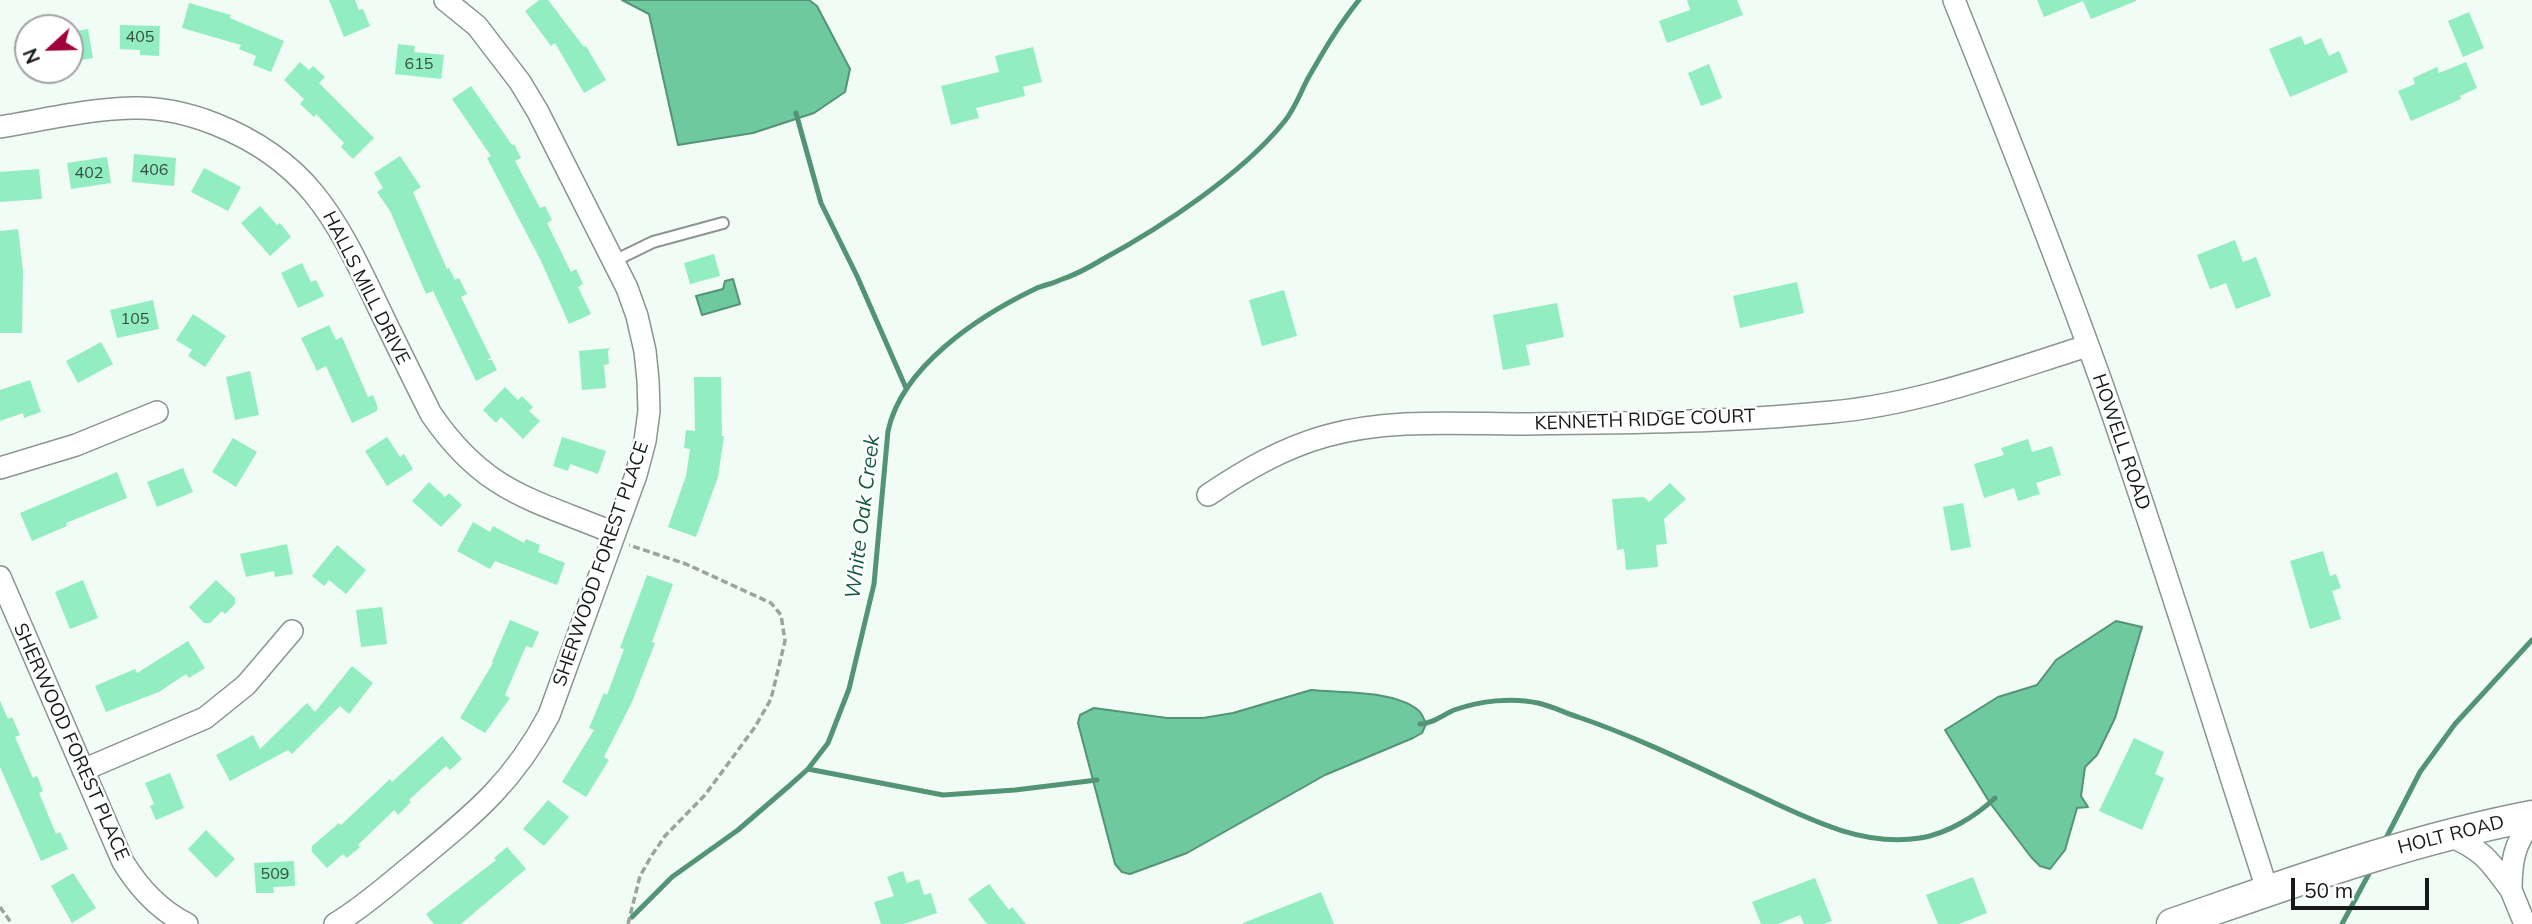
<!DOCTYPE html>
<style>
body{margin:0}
#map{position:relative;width:2532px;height:924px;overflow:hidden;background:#f1fcf6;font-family:Mulish,sans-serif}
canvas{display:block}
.north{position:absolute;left:14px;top:14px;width:70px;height:70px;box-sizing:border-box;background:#fff;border:2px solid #a1a3a2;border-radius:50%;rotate:248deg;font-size:19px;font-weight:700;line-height:28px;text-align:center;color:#151917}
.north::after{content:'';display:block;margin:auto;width:24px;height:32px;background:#a1023b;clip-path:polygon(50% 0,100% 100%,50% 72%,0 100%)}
.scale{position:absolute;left:2291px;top:878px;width:138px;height:32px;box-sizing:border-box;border:4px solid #151917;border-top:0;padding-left:9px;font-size:21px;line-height:24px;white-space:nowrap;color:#151917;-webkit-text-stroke:5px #fff;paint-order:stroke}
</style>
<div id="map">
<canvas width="2532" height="924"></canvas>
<div class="north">N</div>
<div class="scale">50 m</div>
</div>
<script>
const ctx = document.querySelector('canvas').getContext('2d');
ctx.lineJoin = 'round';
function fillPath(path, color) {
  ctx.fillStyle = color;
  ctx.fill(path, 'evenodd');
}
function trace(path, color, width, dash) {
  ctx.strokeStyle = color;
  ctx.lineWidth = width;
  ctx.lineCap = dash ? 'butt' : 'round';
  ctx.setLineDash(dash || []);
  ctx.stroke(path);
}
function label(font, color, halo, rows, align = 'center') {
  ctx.font = font + ' Mulish,sans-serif';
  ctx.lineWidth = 5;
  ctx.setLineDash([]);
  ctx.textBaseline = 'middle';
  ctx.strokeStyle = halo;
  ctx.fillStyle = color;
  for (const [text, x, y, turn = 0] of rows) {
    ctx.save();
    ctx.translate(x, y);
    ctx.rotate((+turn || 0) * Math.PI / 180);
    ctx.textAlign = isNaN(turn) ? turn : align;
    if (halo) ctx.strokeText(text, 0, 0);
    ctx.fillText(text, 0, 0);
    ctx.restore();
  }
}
const water = new Path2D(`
 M622,0H809L817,6L850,69L845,92L814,113L753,133L678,145L649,14Z
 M733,279L740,304L702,315L696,296L723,289L725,281Z
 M2116,621L2142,627L2115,718L2097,755L2085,767L2081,796L2088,807L2077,808L2065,850L2050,869L2040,866L2031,857L1990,803L1945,730L1998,697L2037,685L2056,660Z
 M1311,690C1341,693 1394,690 1418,710C1422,713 1424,719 1426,724L1422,733L1413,738L1325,775L1187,853L1130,874L1122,872L1115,864L1078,723L1080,715L1094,708L1167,718H1203L1233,713Z`);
fillPath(water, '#6fc99f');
trace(water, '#549476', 2);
trace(new Path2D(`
 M796,113L821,203L857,276L906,388
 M1420,724C1432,724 1443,715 1454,710C1480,701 1512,697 1538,703C1552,706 1565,713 1578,717C1637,737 1693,765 1749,791C1801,815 1860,848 1920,838C1947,834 1976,816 1995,798
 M808,769L943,795L1015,790L1097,780
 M2384,842L2420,772L2455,724L2532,640
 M632,917L672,877L738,830L789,786L808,769L828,743L849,689L874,584L888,431C902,366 979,316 1035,289C1043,285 1052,284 1060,280C1075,275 1090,267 1103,259C1162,227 1242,174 1284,122C1294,110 1300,94 1307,80C1323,52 1338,26 1359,0
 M2342,924L2371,870`), '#549476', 5);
fillPath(new Path2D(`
 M329,0H355L359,10L363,9L370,26L344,37Z
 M539,0H548L584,47L586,46L606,80L584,93L555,43L551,46L525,11Z
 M1687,0H1737L1743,15L1667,43L1659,21L1690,10Z
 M2037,0H2136V1L2091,19L2083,1L2044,17Z
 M189,3L231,15L230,18L284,41L271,72L253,65L256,56L239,49L241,45L182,28Z
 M2469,12L2484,48L2463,57L2448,21Z
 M120,25L160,26L159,56L140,55V50L120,49Z
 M88,29L93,58L70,62V32Z
 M2301,36L2305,45L2321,38L2329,56L2339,51L2348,72L2290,97L2269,49Z
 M398,44L415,46L414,52L444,55L441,79L395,74Z
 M1033,47L1042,82L1023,87L1025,96L976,108L979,118L951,125L941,86L999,72L995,56Z
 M300,62L309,70L313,66L325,77L319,83L374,138L353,159L341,147L344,143L316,114L314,117L300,104L304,99L284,80Z
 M2466,62L2477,88L2460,96L2461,99L2411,121L2398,91L2415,84L2413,78L2437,67L2439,73Z
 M1709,64L1722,98L1701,106L1688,73Z
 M471,86L512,145L514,144L521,158L515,161L540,208L545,206L552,220L547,223L571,272L576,269L583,284L578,287L591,314L569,324L541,261L487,158L491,156L452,99Z
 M134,154L176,158L174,186L132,182Z
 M400,156L421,187L413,192L447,269L449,268L455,280L459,278L467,294L461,297L491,358L487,360H492L497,370L476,381L433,291L426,294L390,211L377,192L383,188L374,173Z
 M107,157L111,183L71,189L67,163Z
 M204,168L241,187L228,211L191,192Z
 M39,169L42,199L0,202V172Z
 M260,206L277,225L280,223L291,237L270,256L241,223Z
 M18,229L23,271L22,333H0V231Z
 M2235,240L2243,262L2256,257L2271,296L2236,309L2226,283L2210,289L2197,255Z
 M714,254L720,276L690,284L684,263Z
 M302,263L311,282L316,280L324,296L298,308L281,273Z
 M1797,282L1804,313L1740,328L1733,296Z
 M1284,290L1297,336L1262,346L1249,300Z
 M153,300L159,329L117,338L110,310Z
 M1557,303L1564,337L1526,345L1530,365L1503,370L1493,315Z
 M193,314L226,336L205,367L188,356L192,350L176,340Z
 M329,325L336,340L342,337L368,397L373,395L377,405V411L352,423L326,366L317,371L301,338Z
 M101,342L113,364L78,383L66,361Z
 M610,348L608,351L609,364L604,365L606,388L582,390L579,351Z
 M250,371L259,415L235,420L226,377Z
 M694,377H721L722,436H724L718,477L696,537L668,527L686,476L690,449L684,448L686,430L695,431Z
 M30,380L41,412L24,418L23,413L0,421V390Z
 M505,387L518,400L522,396L533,407L529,411L540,421L523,439L501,417L496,423L483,410Z
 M387,437L400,457L404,454L413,469L387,486L365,451Z
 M562,437L606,451L598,474L570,464L568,471L553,466Z
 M233,438L257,452L236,487L212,472Z
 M2028,439L2032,452L2052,446L2061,475L2036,483L2040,494L2018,501L2014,488L1984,498L1974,464L2004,455L2001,448Z
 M183,468L193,492L157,507L147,482Z
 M117,472L127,498L66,523L67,526L32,541L20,513Z
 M429,482L445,497L449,493L462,505L441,527L412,501Z
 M1670,483L1686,499L1664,519L1667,544L1656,545L1658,567L1626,570L1624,549L1617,550L1612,499L1644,497L1649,502Z
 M1963,503L1971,547L1951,551L1943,507Z
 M473,522L490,532L493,526L524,543L526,539L540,545L538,552L565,563L557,585L495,561L490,569L457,551Z
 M287,544L293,574L275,577L274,571L246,577L240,554Z
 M337,545L366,570L346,594L329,580L324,586L312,576Z
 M2323,551L2330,576L2336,574L2341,588L2332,591L2341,619L2310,629L2290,561Z
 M647,575L673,584L652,642L655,643L632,702L604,757L609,760L586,797L562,782L594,730L589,728L604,693L607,695L624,649L620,648Z
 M83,580L98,618L70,629L55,592Z
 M216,580L235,598V604L225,614L222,611L210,623H204L189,607Z
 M382,607L387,644L361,647L356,610Z
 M510,620L539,632L532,648L526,646L505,695L510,698L485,733L460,718L493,663L492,662Z
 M188,641L205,668L189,678L186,674L159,692L106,712L95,686L135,669L137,673Z
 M352,666L373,683L349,714L340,706L292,754L288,750L230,781L216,755L253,735L260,749L307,703L315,712Z
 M0,701L8,719L12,717L20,735L15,737L33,778L37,776L43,791L39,793L56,834L60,832L68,849L41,861L0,767Z
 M442,736L462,759L450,770L446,766L409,800L411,802L398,815L394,810L358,845L360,847L347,858L343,854L327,868L312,852V846L339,823L341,825L390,779L392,782Z
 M2134,738L2164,752L2155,774L2164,778L2142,830L2099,811Z
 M170,773L184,808L156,820L150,806L154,804L145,783Z
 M548,800L569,817L544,846L523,829Z
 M206,830L235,859L216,878L188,849Z
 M507,847L526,869L461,924H434L426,914L496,860L494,858Z
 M294,861L295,886L273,887L274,893H256L254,863Z
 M903,871L907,883L919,879L924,895L931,893L937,913L904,924H881L874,902L894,896L887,877Z
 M73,873L96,908L72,923L51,886Z
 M1973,877L1987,913L1959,924H1938L1926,895Z
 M1815,878L1832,921L1824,924H1804L1800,915L1778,924H1761L1752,902Z
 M989,884L1009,910L1012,907L1026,924H987L968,899Z
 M1321,892L1334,924H1243V923Z`), '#92edc0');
const lane = new Path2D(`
 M614,261L653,242L723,223`);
const street = new Path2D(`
 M1954,0C2005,127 2056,255 2102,384C2161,552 2213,723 2268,892
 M0,127C43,120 88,109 132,108C159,107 190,114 215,124C306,160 335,216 375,300C393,338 412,376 431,414C485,493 532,499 614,533
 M0,468L76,445L157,412
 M1208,495C1245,470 1283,448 1326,436C1389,418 1461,424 1526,424C1628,423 1731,422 1832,412C1920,404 2004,372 2087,346
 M0,577L123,862C139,888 159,910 187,924
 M83,770L205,718L246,685L292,631
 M2448,835C2483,850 2489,860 2511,890C2511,863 2514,843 2532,821
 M2511,890L2525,924
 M335,924C365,906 390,883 416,862C474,814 513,783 549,715L636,475L645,441L649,411L648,380L645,351L637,316L627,288L538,112L520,82L477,26L445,0`);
const secondary = new Path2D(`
 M2172,924C2291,883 2408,840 2532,816`);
trace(lane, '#8a958f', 14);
trace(street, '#8a958f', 24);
trace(secondary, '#8a958f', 33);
trace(new Path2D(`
 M0,907L12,924
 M628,924L640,876L652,855L665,836L705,795L755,727L771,699L785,641L781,615L771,603L686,564L629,545`), '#9ba39f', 3.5, [7, 3.5]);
trace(lane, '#fff', 10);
trace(street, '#fff', 21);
trace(secondary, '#fff', 30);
label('16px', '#344e41', null, [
 ["405",140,37],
 ["615",419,64],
 ["406",154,170],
 ["402",89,173],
 ["105",135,319],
 ["509",275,874]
]);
label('19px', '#151917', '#fff', [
 ["HALLS MILL DRIVE",366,288,63],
 ["KENNETH RIDGE COURT",1645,420,-2],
 ["HOWELL ROAD",2121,442,71],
 ["SHERWOOD FOREST PLACE",601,564,-71],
 ["SHERWOOD FOREST PLACE",71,742,66],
 ["HOLT ROAD",2451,835,-14]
]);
label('italic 21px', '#145a3e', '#fff', [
 ["White Oak Creek",863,517,-83]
]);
</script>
